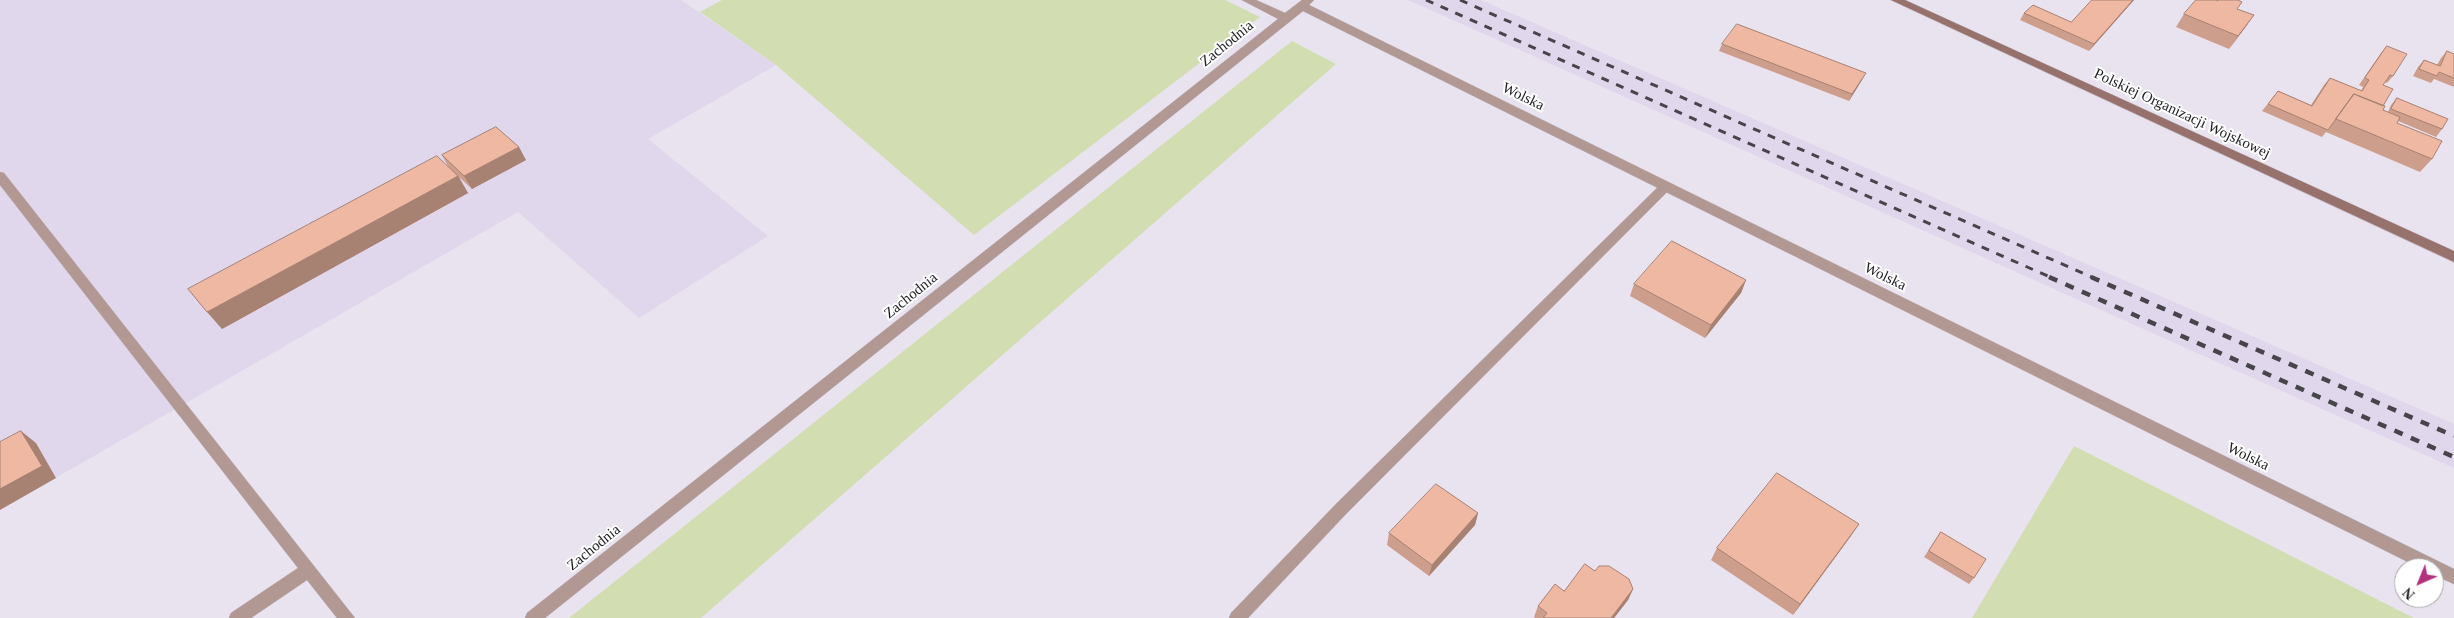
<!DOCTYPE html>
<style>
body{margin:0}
#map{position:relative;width:2454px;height:618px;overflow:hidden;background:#e9e3f0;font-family:Georgia,serif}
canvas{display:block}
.north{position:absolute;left:2394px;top:558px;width:50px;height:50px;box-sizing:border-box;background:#fff;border:1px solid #a5a5a7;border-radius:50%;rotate:224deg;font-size:14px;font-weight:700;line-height:20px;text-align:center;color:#1f1d22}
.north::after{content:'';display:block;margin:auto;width:18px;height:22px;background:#b1317d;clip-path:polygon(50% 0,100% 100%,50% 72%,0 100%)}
</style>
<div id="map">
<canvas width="2454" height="618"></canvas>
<div class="north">N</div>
</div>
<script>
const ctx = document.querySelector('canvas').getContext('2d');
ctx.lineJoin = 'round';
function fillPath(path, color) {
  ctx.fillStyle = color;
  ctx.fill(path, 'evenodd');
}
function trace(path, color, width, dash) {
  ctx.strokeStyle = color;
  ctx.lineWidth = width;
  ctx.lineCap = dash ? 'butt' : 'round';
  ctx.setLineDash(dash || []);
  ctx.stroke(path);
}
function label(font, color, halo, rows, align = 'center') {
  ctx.font = font + ' Georgia,serif';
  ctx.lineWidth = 4;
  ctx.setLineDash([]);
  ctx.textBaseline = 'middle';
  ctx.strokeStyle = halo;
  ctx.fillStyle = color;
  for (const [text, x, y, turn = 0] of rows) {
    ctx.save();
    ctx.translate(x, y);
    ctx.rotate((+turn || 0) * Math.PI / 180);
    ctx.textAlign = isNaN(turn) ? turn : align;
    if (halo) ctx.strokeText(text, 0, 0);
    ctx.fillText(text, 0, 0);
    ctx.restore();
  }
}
fillPath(new Path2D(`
 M0,0H681L776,65L648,139L768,236L639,318L518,212L0,510Z
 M1408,0H1481L2454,424V468Z`), '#e0d7ec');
fillPath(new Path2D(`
 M722,0H1225L1260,17L974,235L776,65L700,12Z
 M1292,41L1336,64L701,618H569Z
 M2074,446L2414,618H1972Z`), '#d2ddb1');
const service = new Path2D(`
 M0,172L4,173L355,618H337L307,580L251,618H229L231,613L298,568L0,185Z
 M1666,182L1672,186L1670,189L1346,514L1248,618H1229L1231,613L1336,504L1662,183Z`);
const minor = new Path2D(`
 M1242,0H1256L1285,13L1302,0H1314L1309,5L2454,569V584L2434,575V568H2420L1303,11L545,618H525L527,613L1278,19Z`);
const secondary = new Path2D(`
 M1891,0H1905L2454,251V262Z`);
trace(service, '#c5bfcb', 1);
trace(minor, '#c5bfcb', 1);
trace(secondary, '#c5bfcb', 1);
fillPath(service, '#b29893');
fillPath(minor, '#b29893');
fillPath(secondary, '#97726c');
trace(new Path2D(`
 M1426,0L2052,278
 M1460,0L2094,278`), '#47444b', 3, [8, 8]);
trace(new Path2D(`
 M2049,277L2454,457
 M2091,277L2454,436`), '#47444b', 4.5, [9, 9]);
fillPath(new Path2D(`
 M2134,0L2089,51L2020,20L2024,13L2071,22Z
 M2237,9L2254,15L2229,49L2176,27L2184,14Z
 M1722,44L1862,80L1849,101L1719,51Z
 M2387,46L2393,76L2387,83L2385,82L2383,85V110L2388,112L2391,105L2397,98L2442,129L2436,137L2398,121L2397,123L2432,159L2420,172L2326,132L2322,137L2262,111L2278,91L2311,105L2324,85L2330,78L2361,91L2363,87L2359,85L2381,53Z
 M2447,51L2454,54V87L2434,79L2431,83L2413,76L2418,67L2424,60L2437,65L2441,58Z
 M442,155L526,160L472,189L459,177L468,193L222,329L449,168Z
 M1746,280L1741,293L1705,338L1630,296L1634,284Z
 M1478,513L1475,525L1429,576L1387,545L1389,533Z
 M1859,524L1793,615L1711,560L1717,548Z
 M1941,532L1974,578L1969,584L1924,557Z
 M1595,571L1633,589L1628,600L1614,618H1535L1534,617L1538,606L1564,591Z`), '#ce9e8c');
fillPath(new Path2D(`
 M2133,0H2134L2089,51L2094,44Z
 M2254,15L2245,28L2229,49L2238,36Z
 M1866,73L1862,80L1849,101L1852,94Z
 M519,147L526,160L472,189L464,176Z
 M458,176L468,193L222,329L207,312Z
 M1746,280L1741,293L1705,338L1711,325Z
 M21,431L36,443L56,478L0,510V489Z
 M1478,513L1475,525L1429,576L1432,565Z
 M1859,524L1851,536L1793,615L1800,604Z
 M1633,589L1628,600L1614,618H1611Z`), '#a78172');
const building = new Path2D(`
 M2092,0H2133L2094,44L2024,13L2033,5L2071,22Z
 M2196,0H2216L2218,1V0H2238L2242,2L2237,9L2254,15L2238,36L2184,14Z
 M1737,24L1866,73L1852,94L1722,44Z
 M2387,46L2407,54L2393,76L2390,75L2383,85L2393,89L2383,106L2354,94L2328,130L2268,104L2278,91L2312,106L2330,78L2362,91L2369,80L2365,78Z
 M2447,51L2454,54V78L2439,72L2437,76L2419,69L2424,60L2440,66Z
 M2354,94L2385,106L2383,110L2400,117L2397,123L2442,141L2432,159L2336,119Z
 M2397,98L2448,119L2442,129L2391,109Z
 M496,127L519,147L464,176L442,155Z
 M437,156L458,176L207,312L188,289Z
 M1672,241L1746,280L1711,325L1634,284Z
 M21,431L42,466L0,489V442Z
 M1777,473L1859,524L1800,604L1717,548Z
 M1436,484L1478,513L1432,565L1389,533Z
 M1941,532L1986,559L1974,578L1929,551Z
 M1585,564L1595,571L1599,566H1609L1629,579L1633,589L1611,618H1543L1547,613L1538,606L1555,584L1564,591Z`);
fillPath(building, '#efb8a3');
trace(building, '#a78172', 1);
label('15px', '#1f1d22', '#fff', [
 ["Zachodnia",1227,44,-39],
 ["Wolska",1523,97,26],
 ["Polskiej Organizacji Wojskowej",2182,114,25],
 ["Wolska",1885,277,26],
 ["Zachodnia",911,296,-39],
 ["Wolska",2248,457,26],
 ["Zachodnia",594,548,-39]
]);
</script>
